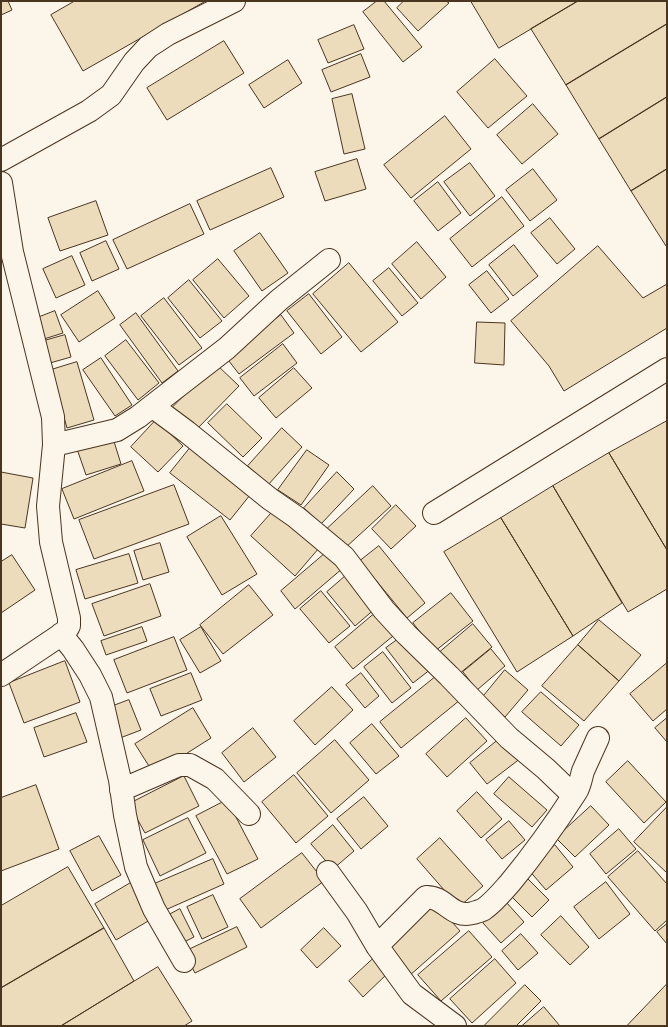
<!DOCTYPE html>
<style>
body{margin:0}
#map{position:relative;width:668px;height:1027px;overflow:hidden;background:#fbf6e9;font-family:"Roboto Condensed",sans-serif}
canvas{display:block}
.frame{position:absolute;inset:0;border:2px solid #4a3520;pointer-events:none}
</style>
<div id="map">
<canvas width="668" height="1027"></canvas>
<div class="frame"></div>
</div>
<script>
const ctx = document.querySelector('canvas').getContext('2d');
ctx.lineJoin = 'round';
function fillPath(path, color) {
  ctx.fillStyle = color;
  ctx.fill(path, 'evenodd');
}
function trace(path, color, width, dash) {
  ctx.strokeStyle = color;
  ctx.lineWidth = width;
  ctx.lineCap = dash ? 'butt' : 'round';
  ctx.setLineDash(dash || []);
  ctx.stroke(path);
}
const building = new Path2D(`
 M1,1H8L12,10L1,15Z
 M75,1H203L204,2L83,71L51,15Z
 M377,1H384L422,47L403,62L363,12Z
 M404,1H446L449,3L418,31L397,8Z
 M471,1H578L499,48Z
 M578,1H667V24L566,85L531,29Z
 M667,24V97L599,139L566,85Z
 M354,25L364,49L328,63L318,40Z
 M224,41L244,73L167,120L147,88Z
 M361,54L370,77L331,92L322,70Z
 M495,59L527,96L488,128L457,92Z
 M288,60L302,83L264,108L249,85Z
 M352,94L365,149L344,154L332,99Z
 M667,97V169L631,191L599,139Z
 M533,104L558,134L522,164L497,135Z
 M445,116L471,149L411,198L384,165Z
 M357,159L366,189L325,201L315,172Z
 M470,163L495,196L470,216L444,182Z
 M271,168L284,197L210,230L197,201Z
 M533,169L557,200L530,221L506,190Z
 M667,169V246H666L631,191Z
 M438,182L461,213L438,231L414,201Z
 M502,197L524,226L472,267L450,239Z
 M96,201L108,235L60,251L48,218Z
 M190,204L204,234L127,269L113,240Z
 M550,218L575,249L557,264L531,233Z
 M260,233L288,273L262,291L234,251Z
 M106,241L119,269L92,281L80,253Z
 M417,242L446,277L421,299L392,264Z
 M514,245L538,276L513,296L489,265Z
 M598,246L643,298L667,284V328L564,391L549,366L511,321Z
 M72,256L85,285L56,298L43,269Z
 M218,259L249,296L224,318L193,280Z
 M349,263L398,322L361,352L313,294Z
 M389,268L418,303L402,316L373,281Z
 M487,271L509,299L491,313L469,285Z
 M189,280L222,321L200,338L168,298Z
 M98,291L115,318L79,342L61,315Z
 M309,294L342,337L321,354L287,311Z
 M164,298L202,348L179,365L141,316Z
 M55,311L63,333L44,339L37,318Z
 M136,313L178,371L162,383L120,325Z
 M281,315L294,333L239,374L225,356Z
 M477,322L505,323L504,365L475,363Z
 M65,335L71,357L50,363L44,341Z
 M126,340L159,383L138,400L105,356Z
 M283,344L297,363L254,396L240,378Z
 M101,358L132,405L115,416L83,370Z
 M77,362L94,420L67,428L51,370Z
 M216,364L239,386L195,431L172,408Z
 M294,368L312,388L276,418L259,398Z
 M227,404L262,438L243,457L208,423Z
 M156,420L183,446L158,472L131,447Z
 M667,421V550L609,453Z
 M282,428L302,447L268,485L248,466Z
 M112,435L121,464L86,475L76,446Z
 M194,443L254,490L230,520L170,473Z
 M307,450L329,465L301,505L278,490Z
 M609,453L667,550V589L628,612L553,486Z
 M132,461L144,491L74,519L62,489Z
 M1,472L33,478L25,528L1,524Z
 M337,472L354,489L321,524L304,508Z
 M174,485L189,524L94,559L79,520Z
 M373,486L391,506L345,548L327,529Z
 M553,486L622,603L573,636L501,518Z
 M396,505L416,526L391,549L372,529Z
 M275,509L319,548L295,576L251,536Z
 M221,516L257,574L222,595L187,537Z
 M501,518L573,636L517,672L444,552Z
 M160,543L169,572L143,580L134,551Z
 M379,546L425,603L407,618L360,561Z
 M328,551L343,568L295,609L281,591Z
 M129,554L138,583L85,599L76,570Z
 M12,555L35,590L1,613V562Z
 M349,573L377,607L355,626L327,592Z
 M150,584L161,616L104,636L92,604Z
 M249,585L273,615L223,654L200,625Z
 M321,591L350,626L329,643L300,609Z
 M451,593L473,621L435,651L413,623Z
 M380,609L399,631L353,669L335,647Z
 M599,620L641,655L619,681L578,645Z
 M473,624L492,647L459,674L440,652Z
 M142,627L147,641L106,655L101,641Z
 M201,627L221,661L200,673L180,640Z
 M404,635L431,669L413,683L386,648Z
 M174,637L187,670L127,693L114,660Z
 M578,645L619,681L584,721L542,686Z
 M491,649L505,666L477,690L463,672Z
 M383,652L411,688L392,703L364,667Z
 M65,661L80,702L24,723L9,683Z
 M667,663V709L653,721L630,694Z
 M505,670L528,690L505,717L482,698Z
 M191,673L202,700L161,716L150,689Z
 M361,673L379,696L365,708L346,685Z
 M439,674L460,700L401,748L380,722Z
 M332,687L353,710L315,745L294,721Z
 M541,692L579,725L561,746L522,712Z
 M129,700L141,730L120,738L108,708Z
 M193,708L211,738L154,774L135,744Z
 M76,713L87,742L44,757L34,728Z
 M466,718L487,741L447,777L426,754Z
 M667,718V742L655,728Z
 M372,724L399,756L376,774L350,743Z
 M253,728L276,757L244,782L222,753Z
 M503,736L521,758L487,784L470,763Z
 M335,740L369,780L331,813L297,773Z
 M628,761L666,802L644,823L606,782Z
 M294,775L328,816L296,843L262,802Z
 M184,776L199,806L145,833L129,804Z
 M509,777L547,810L532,827L494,794Z
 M36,785L59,849L1,871V798Z
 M477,792L502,819L481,838L457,811Z
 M364,797L388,826L361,849L337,819Z
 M227,800L258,859L227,874L196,816Z
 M591,806L609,825L575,857L556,838Z
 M667,807V873L634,842Z
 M188,818L206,853L160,876L143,840Z
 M509,821L525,840L502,859L486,840Z
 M333,825L354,851L333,869L311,844Z
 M619,829L636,849L606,874L590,854Z
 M99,836L121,875L92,891L70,851Z
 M440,838L483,886L459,907L417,859Z
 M555,845L573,867L546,890L528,869Z
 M638,851L667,884V920L655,931L608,877Z
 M302,853L324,881L261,928L240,899Z
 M213,859L224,884L163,911L152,885Z
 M68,867L104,928L1,988V906Z
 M528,879L549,900L532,917L511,896Z
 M134,881L155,917L116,940L95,904Z
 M606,882L630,914L599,939L574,907Z
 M213,895L228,927L202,939L187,907Z
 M506,902L524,922L501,943L483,923Z
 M436,904L460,931L409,976L385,949Z
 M180,909L194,937L178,945L165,917Z
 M561,916L589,947L570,965L541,935Z
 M667,924V944L657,932Z
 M237,927L247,947L195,973L184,952Z
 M104,928L134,981L61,1026H1V988Z
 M324,928L341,946L317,968L301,950Z
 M469,931L492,957L441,1001L418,975Z
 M521,934L538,953L518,970L502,951Z
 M374,958L388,973L363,997L349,981Z
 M495,959L516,983L472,1023L450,999Z
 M158,967L192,1021L184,1026H61Z
 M667,984V1026H627Z
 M525,985L541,1001L516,1026H484Z
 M544,1007L560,1026H522Z`);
fillPath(building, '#ecdcbc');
trace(building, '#4a3520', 1);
const minor = new Path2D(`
 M1,160L89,111L111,95L134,62L148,47L168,34L234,1
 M1,183L12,252L53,417L54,445L48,506L51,542L69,618V626L65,632L1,675
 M152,406L187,432L270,499L296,517L344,557L384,610L406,634L449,676L509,738L546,769L573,795
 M54,445L117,430L138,417L227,348L279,300L329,260
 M434,513L667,369
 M61,634L73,649L90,675L101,697L120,780L125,815L136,867L154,909L184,961
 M121,790L179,765H190L215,779L249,814
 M328,872L357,912L377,946L412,994L455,1026
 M377,946L426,897C445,896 451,919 473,913C476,912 481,911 484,909C494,902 502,892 510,883C534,854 556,823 576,792C580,786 581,778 583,771C588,760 593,749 598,738`);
trace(minor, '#4a3520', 24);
trace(minor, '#fbf6e9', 22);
</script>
